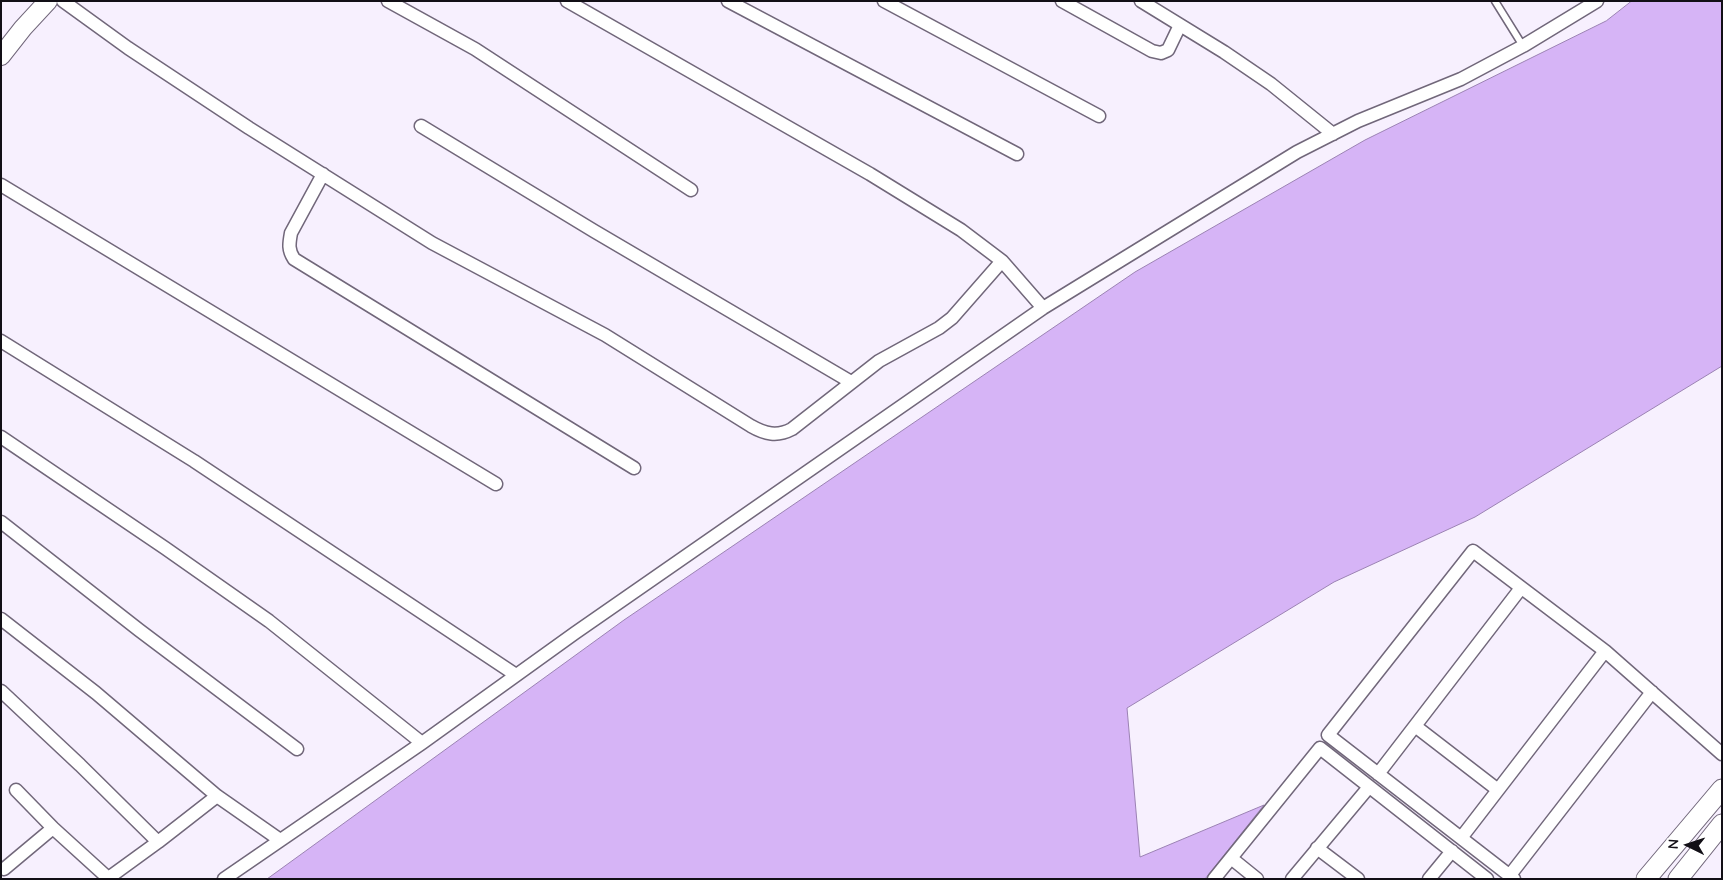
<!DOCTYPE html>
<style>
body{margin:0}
#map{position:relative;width:1723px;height:880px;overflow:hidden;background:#f7f0fe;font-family:Quicksand,sans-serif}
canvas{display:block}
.frame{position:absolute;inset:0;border:2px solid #120f16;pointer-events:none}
.north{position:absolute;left:1663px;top:820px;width:50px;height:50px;-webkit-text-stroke:4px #fff;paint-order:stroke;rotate:274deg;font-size:14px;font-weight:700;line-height:20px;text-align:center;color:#120f16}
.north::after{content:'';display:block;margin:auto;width:18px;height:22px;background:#120f16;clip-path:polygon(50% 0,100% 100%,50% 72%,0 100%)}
</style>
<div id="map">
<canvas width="1723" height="880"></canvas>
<div class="frame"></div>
<div class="north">N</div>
</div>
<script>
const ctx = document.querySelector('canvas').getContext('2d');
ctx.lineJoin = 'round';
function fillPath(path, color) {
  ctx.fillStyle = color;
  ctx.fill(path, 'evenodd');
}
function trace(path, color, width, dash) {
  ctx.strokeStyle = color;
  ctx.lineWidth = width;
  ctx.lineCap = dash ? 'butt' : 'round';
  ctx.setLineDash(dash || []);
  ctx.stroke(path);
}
const water = new Path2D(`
 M1632,1H1722V366L1475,517L1334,582L1127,708L1140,857L1264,805L1205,879H267L624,620L1135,272L1365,140L1606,21Z`);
fillPath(water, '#d6b4f6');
trace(water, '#9b82b3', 1);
const lane = new Path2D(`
 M1495,1L1523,46`);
const street = new Path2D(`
 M63,1L128,48L249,128L432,243L605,335L751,426C765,434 777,437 792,429L879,361L939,328L952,318L1002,261
 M388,1L475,49L691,190
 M567,1L870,174L961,230L1002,261L1043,308
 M728,1L1017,154
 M884,1L1099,116
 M1062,1L1152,51L1161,53L1168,50L1180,25
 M1141,1L1224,52L1271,84L1333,134
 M421,126L594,231L851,382
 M323,174L291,233C289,244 288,250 294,259L634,468
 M1,185L496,484
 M1,341L194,461L516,675
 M1,437L165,548L269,621L422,743
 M1,522L139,630L297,749
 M1,619L96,693L217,796L280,840
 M1,691L80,765L158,842
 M1415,726L1498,790
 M1378,774L1521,588
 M16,790L53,828L108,878
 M1461,838L1605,651
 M1317,848L1358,879
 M1231,858L1257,879
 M4,869L53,828
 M1510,875L1652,692
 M107,879L158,842L217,796
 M224,879L422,743L575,633L1043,308L1297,152L1358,121L1461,79L1523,46L1597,1
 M1214,879L1320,748L1487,879
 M1292,879L1369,787
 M1429,879L1452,851
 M1514,879L1328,735L1473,551L1605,651L1722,754`);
const secondary = new Path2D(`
 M1,56L23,28L48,1`);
const primary = new Path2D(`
 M1646,879L1722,789
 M1678,879L1722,824`);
trace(lane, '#71677a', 9);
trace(street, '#71677a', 15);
trace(secondary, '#71677a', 20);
trace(primary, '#71677a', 21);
trace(lane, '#fff', 6);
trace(street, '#fff', 12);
trace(secondary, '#fff', 18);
trace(primary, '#fff', 19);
</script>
